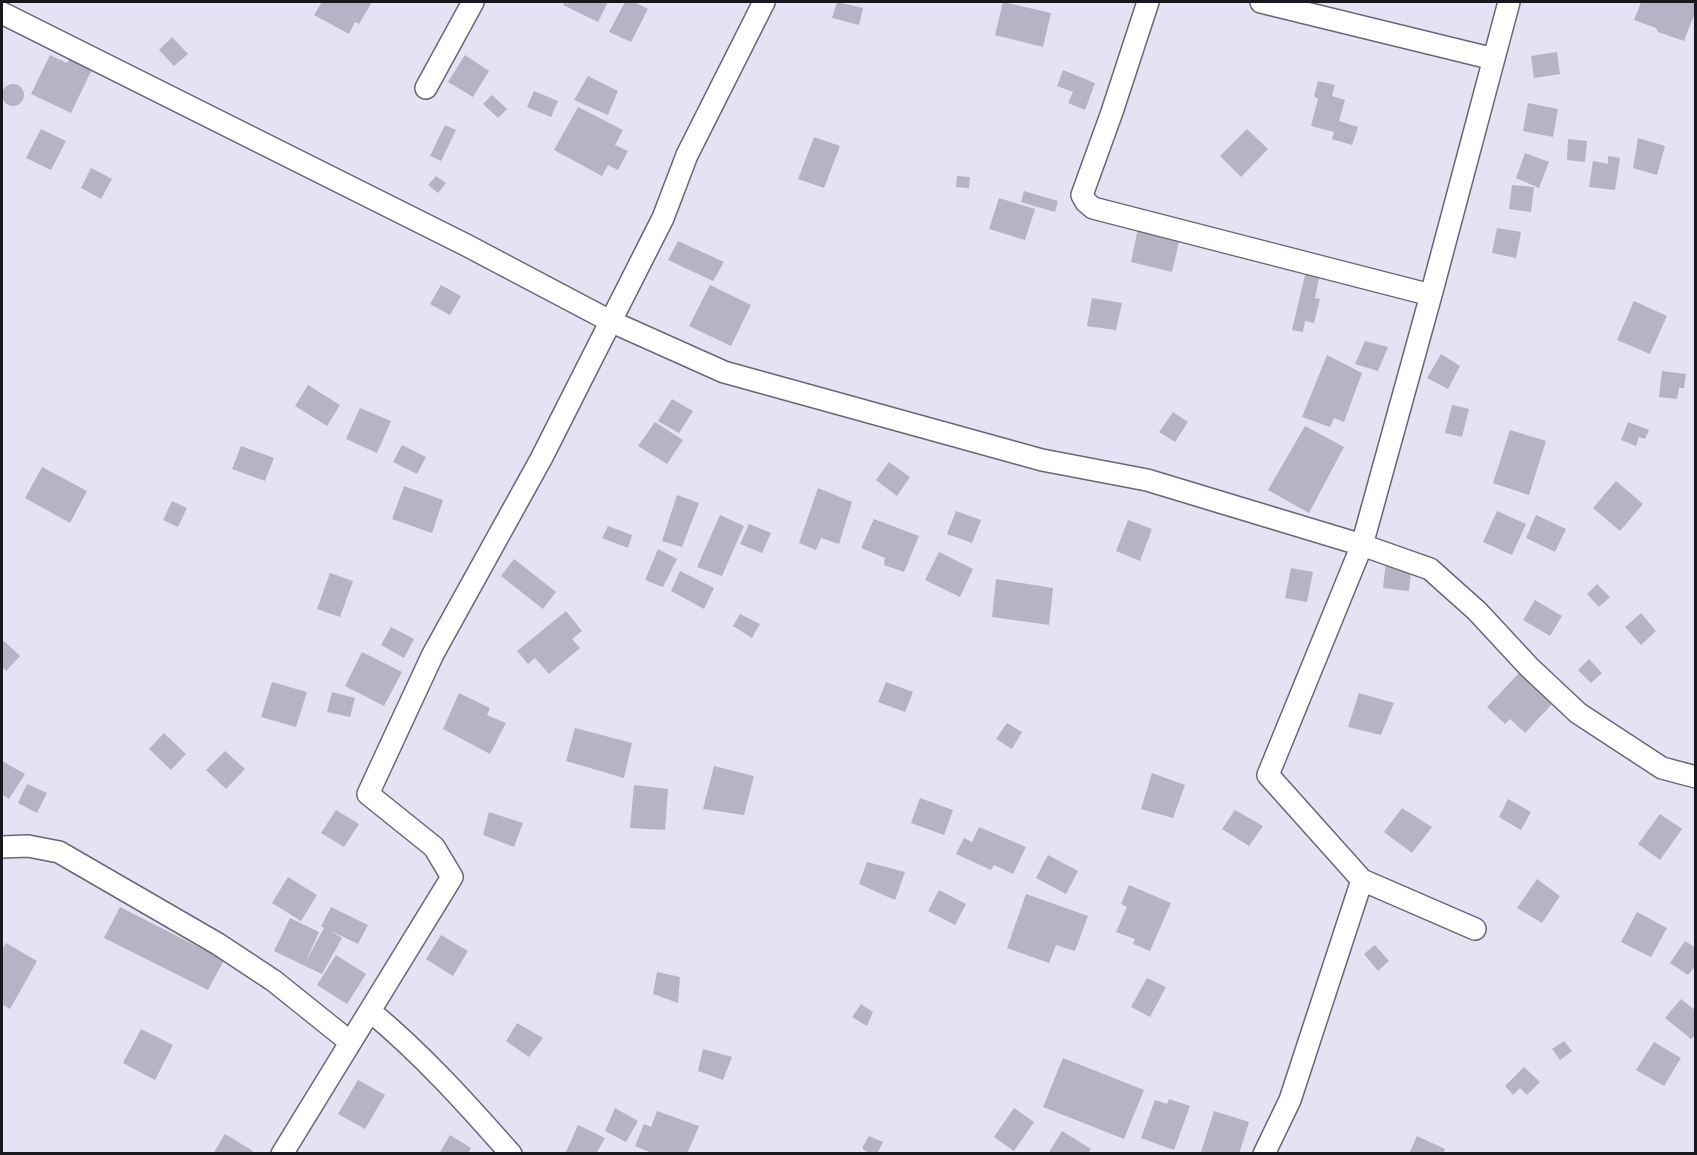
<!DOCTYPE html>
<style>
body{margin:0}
#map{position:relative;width:1697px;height:1155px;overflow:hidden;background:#e6e1f3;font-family:"IBM Plex Sans",sans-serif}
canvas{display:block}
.frame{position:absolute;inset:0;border:3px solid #1a181f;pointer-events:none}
</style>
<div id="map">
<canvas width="1697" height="1155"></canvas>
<div class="frame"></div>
</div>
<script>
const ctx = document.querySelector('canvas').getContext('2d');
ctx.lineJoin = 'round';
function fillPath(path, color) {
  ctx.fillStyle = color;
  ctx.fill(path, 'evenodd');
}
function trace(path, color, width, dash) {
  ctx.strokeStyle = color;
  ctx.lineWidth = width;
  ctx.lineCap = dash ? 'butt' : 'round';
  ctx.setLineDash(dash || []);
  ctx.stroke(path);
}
fillPath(new Path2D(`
 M322,2H372L359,24L355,22L349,34L314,15Z
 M565,2H608L598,22L563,5Z
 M625,2H634L648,9L631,42L609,32Z
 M837,2L863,8L859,25L832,18Z
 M1003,2L1051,13L1043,47L995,35Z
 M1641,2H1696V10L1684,41L1658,32L1656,28L1634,20Z
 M172,37L188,54L174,66L159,50Z
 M73,52L95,63L71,113L31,94L50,55L67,63Z
 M1557,52L1560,74L1534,78L1531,56Z
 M465,55L489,71L473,97L448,82Z
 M1063,70L1095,83L1085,110L1068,103L1073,92L1057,86Z
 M588,76L618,91L608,115L574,100Z
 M1318,81L1335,85L1332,96L1345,100L1339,121L1358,127L1352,145L1332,139L1334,132L1311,126L1318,99L1314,96Z
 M2 95a11 11 0 1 1 22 0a11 11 0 1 1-22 0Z
 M534,91L558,101L551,117L527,107Z
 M492,95L507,109L498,118L483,104Z
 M1528,103L1558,109L1553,137L1523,131Z
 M578,107L623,130L615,145L628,151L618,170L608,165L602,176L554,150Z
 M445,125L456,130L441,161L430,156Z
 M41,129L66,141L51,170L26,158Z
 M1247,129L1268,149L1241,177L1220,156Z
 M814,137L840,146L824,188L798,179Z
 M1638,138L1665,146L1657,175L1633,168Z
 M1568,139L1587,141L1585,162L1567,160Z
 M1525,153L1549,162L1539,188L1516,178Z
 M1608,156L1620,158L1615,190L1589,187L1593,161L1608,164Z
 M91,168L112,179L101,199L81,188Z
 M436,176L446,183L438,193L428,185Z
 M957,176L970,177L969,188L956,187Z
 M1512,185L1534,187L1531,212L1509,209Z
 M1024,191L1058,201L1055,212L1021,202Z
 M999,198L1035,209L1025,240L989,229Z
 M1138,228L1179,242L1172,272L1131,262Z
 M1497,228L1521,232L1516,258L1492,253Z
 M678,241L724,262L713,281L668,260Z
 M1306,271L1320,274L1315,298L1320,299L1314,323L1305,321L1303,332L1292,330Z
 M441,285L461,296L450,315L430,304Z
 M710,285L751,305L731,346L689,326Z
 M1092,298L1122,303L1116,330L1087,326Z
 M1634,301L1667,316L1650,354L1617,340Z
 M1365,341L1388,347L1378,371L1355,364Z
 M1441,354L1460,366L1448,389L1427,378Z
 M1327,355L1362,373L1344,422L1334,418L1330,427L1302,417Z
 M1662,371L1686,374L1684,388H1679L1677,399L1659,397Z
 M308,385L340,405L327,426L295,406Z
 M672,399L693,411L679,433L658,421Z
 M1452,405L1469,409L1462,437L1445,433Z
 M360,408L391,421L377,453L346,439Z
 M1173,412L1188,422L1175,442L1159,432Z
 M655,422L683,440L667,464L638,446Z
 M1628,422L1649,430L1645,439L1639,437L1636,446L1621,440Z
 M1305,426L1344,447L1309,513L1268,490Z
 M1510,430L1546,441L1529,495L1493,483Z
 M402,445L426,457L417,474L393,462Z
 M241,446L274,458L265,481L232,469Z
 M889,462L910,477L897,496L876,480Z
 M42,467L87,491L70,523L25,498Z
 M1616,481L1643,504L1620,531L1593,508Z
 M404,486L443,500L432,533L392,519Z
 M818,488L852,502L839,544L821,538L816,550L799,543Z
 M677,495L699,503L682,547L662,541Z
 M172,501L187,508L178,527L163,520Z
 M956,511L981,520L972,543L947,534Z
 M1497,511L1526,524L1512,555L1483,542Z
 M720,515L744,526L722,576L697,567Z
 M1536,515L1566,529L1555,552L1526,538Z
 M874,519L919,536L904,572L884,565L885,558L861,548Z
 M1128,520L1152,529L1140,561L1116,551Z
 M749,524L771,533L762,553L740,544Z
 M608,526L632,535L628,548L602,538Z
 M658,549L677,559L663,587L645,580Z
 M939,552L973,569L960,597L925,580Z
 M514,559L556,592L543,609L501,576Z
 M1386,561L1412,564L1409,591L1383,588Z
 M1291,568L1313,572L1307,602L1285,598Z
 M680,571L714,588L704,609L671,591Z
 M330,573L353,581L340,617L317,609Z
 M996,579L1053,588L1049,625L992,617Z
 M1597,584L1610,597L1599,607L1587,594Z
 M1535,600L1562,616L1550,636L1523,620Z
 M566,611L582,631L572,639L580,648L549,674L535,658L528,664L517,651Z
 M1641,613L1656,631L1641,645L1625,627Z
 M740,614L760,624L752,638L733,626Z
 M391,627L414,639L404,658L381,645Z
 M4,641L20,656L6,671L2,666V643Z
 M362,652L402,672L384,706L345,686Z
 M1589,659L1602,673L1591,683L1578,670Z
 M1519,673L1552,704L1525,733L1510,719L1505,724L1487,707Z
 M272,682L307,692L296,727L261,717Z
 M886,682L913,692L905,712L878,702Z
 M332,692L355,698L350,717L327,712Z
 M459,693L490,708L487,715L506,723L490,754L443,729Z
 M1359,693L1394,703L1381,735L1348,727Z
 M1007,723L1022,732L1012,749L996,739Z
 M575,728L632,743L624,778L566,761Z
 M164,733L186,754L171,770L149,749Z
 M225,751L245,769L226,789L206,770Z
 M2,761L25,774L9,799L2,794Z
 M714,766L754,776L744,815L703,809Z
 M1152,773L1185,785L1173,818L1141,809Z
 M27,784L47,793L37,813L18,803Z
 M634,785L668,789L665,830L630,828Z
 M920,798L953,810L944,835L911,823Z
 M1508,799L1531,812L1521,830L1499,817Z
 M1402,808L1432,827L1412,853L1384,832Z
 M336,810L359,824L344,847L321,833Z
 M1235,810L1263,826L1249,846L1222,829Z
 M489,812L523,823L514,847L483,835Z
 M1660,814L1682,829L1660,860L1638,844Z
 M979,827L1026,847L1013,874L994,865L991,870L956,854L964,838L972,842Z
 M1048,855L1078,871L1066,894L1036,878Z
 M867,862L905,872L895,900L859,884Z
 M288,877L317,895L301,921L272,903Z
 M1537,879L1560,896L1542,923L1517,908Z
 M1129,885L1171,903L1150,951L1133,944L1135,939L1116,932L1127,907L1121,904Z
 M939,890L966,904L955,925L928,911Z
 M1026,894L1088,916L1075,951L1056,945L1049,963L1007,948Z
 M120,907L224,960L208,990L104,938Z
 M331,907L368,925L358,944L331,931L342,938L322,974L274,951L290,918L319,932L305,963L324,928L321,926Z
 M1637,912L1667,928L1651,957L1621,942Z
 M441,935L468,951L453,976L426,959Z
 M1685,941L1696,948V965L1688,975L1670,963Z
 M6,943L37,961L10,1009L2,1004V950Z
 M1375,945L1389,961L1378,971L1364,954Z
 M336,955L366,974L347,1004L317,985Z
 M657,972L680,977L678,1003L653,994Z
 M1147,978L1166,987L1150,1017L1131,1007Z
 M1681,999L1696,1011V1034L1691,1039L1665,1018Z
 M861,1004L873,1012L867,1026L852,1017Z
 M517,1023L543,1038L529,1057L506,1041Z
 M141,1029L173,1045L155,1080L123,1063Z
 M1564,1041L1572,1051L1560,1060L1552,1049Z
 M1654,1042L1681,1058L1664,1086L1636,1070Z
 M703,1049L732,1057L723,1080L698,1071Z
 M1063,1058L1144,1090L1124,1139L1043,1107Z
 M1524,1067L1540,1082L1527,1095L1520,1088L1513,1095L1505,1086Z
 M358,1080L385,1095L365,1129L338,1114Z
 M1169,1099L1190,1106L1174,1150L1141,1138L1155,1100L1167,1104Z
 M615,1108L638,1121L626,1142L605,1131Z
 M1014,1108L1034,1122L1014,1151L994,1137Z
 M657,1111L699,1126L687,1154H654L635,1146L644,1124L651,1127Z
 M1214,1111L1249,1122L1239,1154H1206L1201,1152Z
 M578,1125L605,1138L596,1154H565Z
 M1062,1131L1091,1149L1088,1154H1048Z
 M225,1134L253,1151L251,1154H213Z
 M450,1135L471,1148L468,1154H439Z
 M869,1136L883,1142L877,1154H869L862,1148Z
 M1417,1136L1445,1149L1443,1154H1409Z`), '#b7b3c4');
const street = new Path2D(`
 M1148,2L1112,112L1082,195L1086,202L1093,208L1431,295
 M1261,2L1494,59
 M2,13L466,245L610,321L724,372L1042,460L1147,480L1362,545L1430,569L1477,611L1529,667L1578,713L1662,768L1696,777
 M426,88L473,2
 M2,847L28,846L59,852L218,944L274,981L350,1042
 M1475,929L1362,880L1268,775L1362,545L1431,295L1509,2
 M370,1011C422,1054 466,1103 511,1154
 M282,1154L452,877L434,847L368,794L433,654L541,459L663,218L687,155L764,2
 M1264,1154L1290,1100L1362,880`);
trace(street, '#6a6676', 24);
trace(street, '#fff', 21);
</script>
